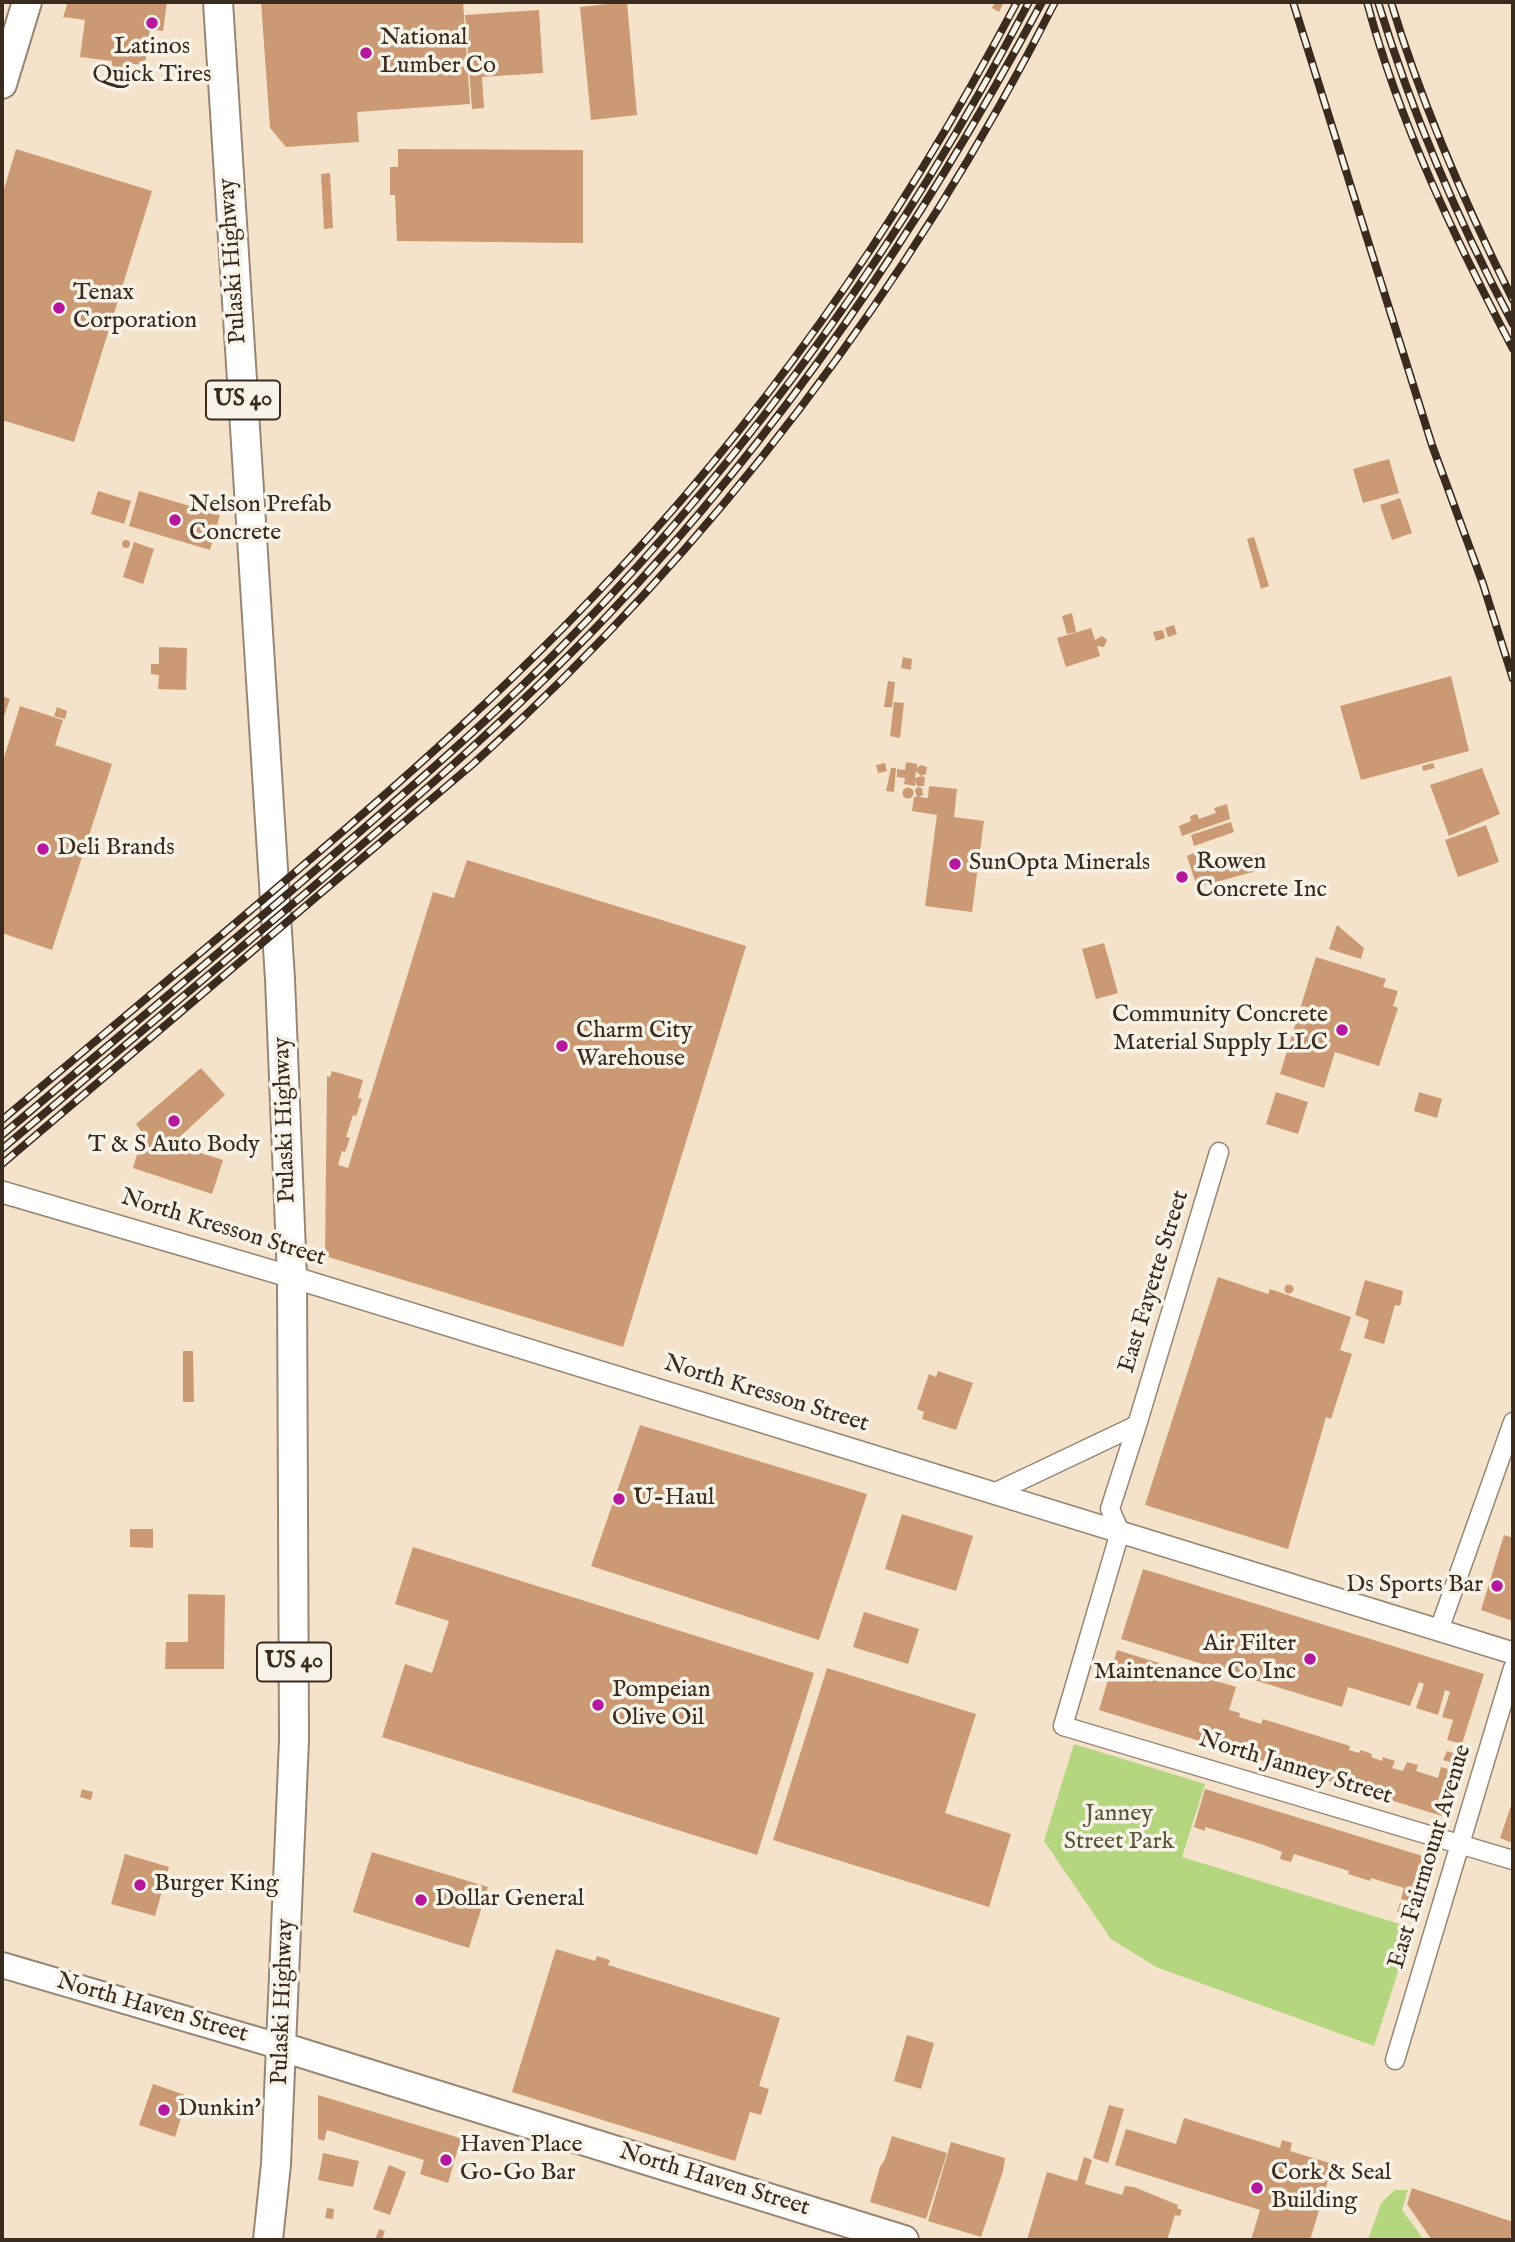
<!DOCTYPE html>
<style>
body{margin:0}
#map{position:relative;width:1515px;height:2242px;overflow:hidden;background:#f4e3ca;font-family:"IM FELL English",serif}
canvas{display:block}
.frame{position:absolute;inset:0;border:4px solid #3b2a1e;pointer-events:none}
</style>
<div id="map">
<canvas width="1515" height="2242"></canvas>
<div class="frame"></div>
</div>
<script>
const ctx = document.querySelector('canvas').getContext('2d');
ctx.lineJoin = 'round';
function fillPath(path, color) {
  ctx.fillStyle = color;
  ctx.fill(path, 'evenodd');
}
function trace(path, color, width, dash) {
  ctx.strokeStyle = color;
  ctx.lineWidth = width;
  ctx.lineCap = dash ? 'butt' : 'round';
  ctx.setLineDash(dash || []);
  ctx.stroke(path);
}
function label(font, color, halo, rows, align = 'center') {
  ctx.font = font + ' "IM FELL English",serif';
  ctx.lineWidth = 7;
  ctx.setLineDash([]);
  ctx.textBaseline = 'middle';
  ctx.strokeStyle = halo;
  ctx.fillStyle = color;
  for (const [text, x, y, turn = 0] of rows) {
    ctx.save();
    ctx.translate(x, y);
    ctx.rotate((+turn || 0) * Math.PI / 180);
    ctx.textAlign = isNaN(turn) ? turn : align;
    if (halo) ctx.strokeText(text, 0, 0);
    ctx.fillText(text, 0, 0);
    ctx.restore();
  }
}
fillPath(new Path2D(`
 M1074,1744L1205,1784L1182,1857L1406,1926L1410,1935L1374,2046L1156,1967L1111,1939L1044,1841Z
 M1395,2190H1408L1402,2210L1424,2240H1368L1381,2203Z`), '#b4d67e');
fillPath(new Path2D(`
 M68,2H167L163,31L150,29L145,65L126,63L125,72L111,70L112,61L80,57L85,20L63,17Z
 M261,2H463L470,104L357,112L359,142L286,147L270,128Z
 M627,2L637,115L591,120L580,7Z
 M995,2L1003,4L999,12L992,8Z
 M539,10L543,73L482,77L484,108L472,109L465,15Z
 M16,149L152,191L74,442L2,420V196Z
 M398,149L583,150V243L397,241L395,195H390V167H398Z
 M330,173L333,228L324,229L321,174Z
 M1389,459L1399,493L1363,503L1353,469Z
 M98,491L131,501L124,524L91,514Z
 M139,491L220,515L210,550L129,526Z
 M1400,498L1412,533L1392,540L1380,505Z
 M1254,537L1269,586L1261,589L1247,539Z
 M122 544a4 4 0 1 1 8 0a4 4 0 1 1-8 0Z
 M134,542L154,549L143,584L123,577Z
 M1072,613L1076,632L1067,634L1062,616Z
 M1174,625L1177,634L1168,637L1165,628Z
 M1091,628L1095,640L1102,636L1107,640L1104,647L1097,646L1100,656L1066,667L1057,638Z
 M1163,630L1165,638L1156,641L1153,632Z
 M159,647L187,648L186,690L158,689L159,675L151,674V664H159Z
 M903,657L912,659L911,670L901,668Z
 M1451,676L1469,751L1361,780L1340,706Z
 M888,681L895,682L892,707H884Z
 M2,696L10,699L2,722Z
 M894,702L904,703L900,738L890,736Z
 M20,706L63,720L55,745L112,764L52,950L2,933V764Z
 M57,707L67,711L65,719L54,716Z
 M906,762L917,764V768L921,765L927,767L926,774L921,776L916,771L915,778L922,776L925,778L924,786H917L915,781V786L904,784L905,778L897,777V769L905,770Z
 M885,763L887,771L878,773L876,765Z
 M1433,763L1435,768L1423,771L1422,766Z
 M891,768H896L894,792L886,791Z
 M1482,768L1500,814L1449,836L1430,785Z
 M929,786L957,789L954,817L984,821L972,912L925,906L937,815L912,811L914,797H917L915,790L918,787L922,788L923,795L919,797L928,798Z
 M902.5 793a5.5 5.5 0 1 1 11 0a5.5 5.5 0 1 1-11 0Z
 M1227,804L1230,819L1182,836L1179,826L1191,821L1190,816L1197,814L1199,819L1216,813L1214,808Z
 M1231,822L1234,832L1194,846L1191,835Z
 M1486,825L1499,862L1458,877L1445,840Z
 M1205,848L1211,865L1259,853L1264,869L1197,887L1187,856Z
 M467,860L746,946L623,1347L325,1256L327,1076L330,1077L332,1071L363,1080L358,1098L362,1099L356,1116L353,1115L346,1137L350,1138L345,1152L342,1151L338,1165L348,1168L433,892L454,898Z
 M1337,925L1364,948L1361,959L1329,949Z
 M1104,943L1118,993L1096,999L1082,949Z
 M1316,957L1386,979L1383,987L1398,991L1393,1006L1398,1008L1379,1066L1335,1052L1324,1088L1280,1074Z
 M201,1068L225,1095L172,1144L223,1160L212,1194L133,1168L143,1134L136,1124Z
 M1276,1092L1308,1102L1298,1134L1266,1124Z
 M1419,1092L1442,1099L1437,1118L1414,1111Z
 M1218,1277L1268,1294L1270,1289L1351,1317L1340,1350L1352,1354L1331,1419L1326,1417L1288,1549L1145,1505Z
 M1365,1280L1403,1291L1401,1303L1400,1306L1395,1305L1384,1344L1364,1338L1369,1320L1355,1315Z
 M1284.5 1289a4.5 4.5 0 1 1 9 0a4.5 4.5 0 1 1-9 0Z
 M183,1351H193L194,1402H183Z
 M938,1371L973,1383L956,1430L922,1419L924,1412L917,1409L929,1374L936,1377Z
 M640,1425L867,1494L819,1640L591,1566Z
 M902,1514L973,1536L956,1591L885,1569Z
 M130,1529H153V1548L130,1547Z
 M1504,1535L1513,1538V1621L1481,1610Z
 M413,1547L814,1673L757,1855L382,1737L405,1664L432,1673L449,1621L395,1604Z
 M1143,1569L1484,1674L1462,1744L1447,1740L1453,1720L1442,1717L1450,1692L1445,1690L1438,1715L1416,1708L1424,1684L1419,1682L1410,1706L1348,1687L1342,1707L1121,1639Z
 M188,1594L225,1595L224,1669H165L166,1642H188Z
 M864,1612L919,1629L908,1664L853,1647Z
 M1117,1650L1236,1687L1229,1710L1240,1713L1239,1717L1261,1724L1263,1719L1350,1746L1349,1750L1359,1753L1361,1750L1372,1754L1371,1757L1382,1761L1383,1757L1395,1761L1392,1768L1403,1771L1407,1762L1418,1765L1416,1771L1438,1778L1441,1767L1454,1771L1442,1816L1099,1710Z
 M827,1668L976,1714L945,1813L1011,1834L989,1907L773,1840Z
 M1447,1751L1459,1755L1456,1764L1443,1760Z
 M82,1789L93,1792L91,1800L80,1797Z
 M1205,1789L1429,1858L1415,1898L1413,1902L1401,1899L1404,1888L1371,1878L1370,1881L1348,1874L1349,1871L1294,1854L1291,1862L1280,1859L1282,1852L1261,1844L1205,1827V1831L1194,1827Z
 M1513,1800V1843L1500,1838Z
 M372,1852L488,1887L469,1948L353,1912Z
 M125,1854L169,1867L155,1916L111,1904Z
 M1400,1903L1412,1907L1409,1916L1397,1912Z
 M556,1949L595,1961L597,1956L610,1960L608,1965L780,2018L759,2086L769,2089L761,2115L750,2112L735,2161L512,2092Z
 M907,2035L934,2043L921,2089L894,2081Z
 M153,2084L188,2096L175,2137L139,2125Z
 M318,2095L463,2139L462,2143L460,2142L448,2183L420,2174L424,2160L327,2130L324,2141L318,2139Z
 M1109,2105L1124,2109L1108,2163L1093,2158Z
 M1184,2118L1280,2148L1282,2140L1292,2143L1290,2151L1333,2164L1310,2240H1251L1260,2210L1115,2165L1126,2129L1176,2144Z
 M892,2136L947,2153L926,2219L870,2202L880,2167L885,2159Z
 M951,2142L1005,2158L1003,2171L981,2237L928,2221Z
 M323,2153L359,2161L353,2187L318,2180Z
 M1084,2157L1092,2160L1085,2184L1122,2195L1125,2186L1134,2187L1178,2205L1177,2208L1182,2210L1180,2216L1175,2215L1167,2240H1027L1047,2172L1077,2181Z
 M389,2165L406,2172L390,2215L373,2209Z
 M1412,2188L1513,2222L1510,2240H1432L1407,2204Z
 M327,2208L334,2209L333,2219L325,2218Z
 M379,2229L385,2231L382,2240H375Z`), '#cb9a75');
const minor = new Path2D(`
 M1219,1152L1137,1425L1110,1509L1120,1532L1063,1726L1513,1860
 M994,1493L1137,1425
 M1439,1630L1513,1422
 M1395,2060L1513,1668`);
const tertiary = new Path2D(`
 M2,1192L292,1277L1513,1653`);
const secondary = new Path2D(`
 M2,1965L282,2047`);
const primary = new Path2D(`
 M218,2L280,979L292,1277L294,1740L276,2164L268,2240
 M2,84L27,2
 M282,2047L904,2240`);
trace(minor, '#988674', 21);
trace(tertiary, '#988674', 24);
trace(secondary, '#988674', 28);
trace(primary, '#988674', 32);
trace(minor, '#fff', 18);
trace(tertiary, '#fff', 21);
trace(secondary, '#fff', 24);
trace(primary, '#fff', 28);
const rail = new Path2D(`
 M1293,2L1432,445L1483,584L1513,679
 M1367,2C1399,122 1455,239 1513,349
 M1378,2C1412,113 1458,221 1513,324
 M1391,2C1422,105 1465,204 1513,300
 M2,1120C101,1036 201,953 300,868C401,782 500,694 592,598C762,422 903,218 1017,2
 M2,1135C101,1051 200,969 298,885C392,804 487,724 573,635C756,447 908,233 1029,2
 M2,1149C104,1063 206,977 308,891C411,803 514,714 608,615C783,431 922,225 1042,2
 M2,1164L474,763C712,548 910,288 1055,2`);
trace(rail, '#3b2a1e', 8);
trace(rail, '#f7f3e8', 5, [16]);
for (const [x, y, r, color] of [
 [152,23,7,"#b5179e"],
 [366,53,7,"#b5179e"],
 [59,308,7,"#b5179e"],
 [175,520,7,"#b5179e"],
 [43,849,7,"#b5179e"],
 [955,864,7,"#b5179e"],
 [1182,877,7,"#b5179e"],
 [1342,1030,7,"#b5179e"],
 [562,1046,7,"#b5179e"],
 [174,1121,7,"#b5179e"],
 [619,1499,7,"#b5179e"],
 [1497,1586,7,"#b5179e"],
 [1310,1659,7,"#b5179e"],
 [598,1705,7,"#b5179e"],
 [140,1885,7,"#b5179e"],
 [421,1900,7,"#b5179e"],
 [164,2110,7,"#b5179e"],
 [446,2160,7,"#b5179e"],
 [1257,2188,7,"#b5179e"]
]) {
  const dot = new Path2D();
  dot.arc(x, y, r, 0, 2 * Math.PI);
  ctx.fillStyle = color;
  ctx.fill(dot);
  trace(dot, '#f7f3e8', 2.5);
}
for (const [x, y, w] of [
 [243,400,74],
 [294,1662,74]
]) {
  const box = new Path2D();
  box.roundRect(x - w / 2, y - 19.5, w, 39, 5);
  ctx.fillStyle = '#f7f3e8';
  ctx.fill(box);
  trace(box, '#3b2a1e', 2);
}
label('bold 23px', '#3b2a1e', null, [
 ["US 40",243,400],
 ["US 40",294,1662]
]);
label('24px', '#3b2a1e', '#f7f3e8', [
 ["National",380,39],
 ["Lumber Co",380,67],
 ["Latinos",152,48,"center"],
 ["Quick Tires",152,76,"center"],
 ["Tenax",73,294],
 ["Corporation",73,322],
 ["Nelson Prefab",189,506],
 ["Concrete",189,534],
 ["Deli Brands",57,849],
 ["Rowen",1196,863],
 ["Concrete Inc",1196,891],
 ["SunOpta Minerals",969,864],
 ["Community Concrete",1328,1016,"right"],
 ["Material Supply LLC",1328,1044,"right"],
 ["Charm City",576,1032],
 ["Warehouse",576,1060],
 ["T & S Auto Body",174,1146,"center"],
 ["U-Haul",633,1499],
 ["Ds Sports Bar",1483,1586,"right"],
 ["Air Filter",1296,1645,"right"],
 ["Maintenance Co Inc",1296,1673,"right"],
 ["Pompeian",612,1691],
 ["Olive Oil",612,1719],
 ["Burger King",154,1885],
 ["Dollar General",435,1900],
 ["Dunkin'",178,2110],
 ["Haven Place",460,2146],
 ["Go-Go Bar",460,2174],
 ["Cork & Seal",1271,2174],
 ["Building",1271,2202]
], 'left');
label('24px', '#3b2a1e', '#f7f3e8', [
 ["Pulaski Highway",234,261,-94],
 ["Pulaski Highway",286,1120,-92],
 ["North Kresson Street",223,1229,17],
 ["East Fayette Street",1155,1282,-73],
 ["North Kresson Street",766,1395,17],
 ["North Janney Street",1295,1769,17],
 ["East Fairmount Avenue",1431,1857,-73],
 ["Pulaski Highway",284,2002,-88],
 ["North Haven Street",152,2009,16],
 ["North Haven Street",714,2181,17]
]);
label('24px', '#595536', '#f7f3e8', [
 ["Janney",1119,1815],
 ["Street Park",1119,1843]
]);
</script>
